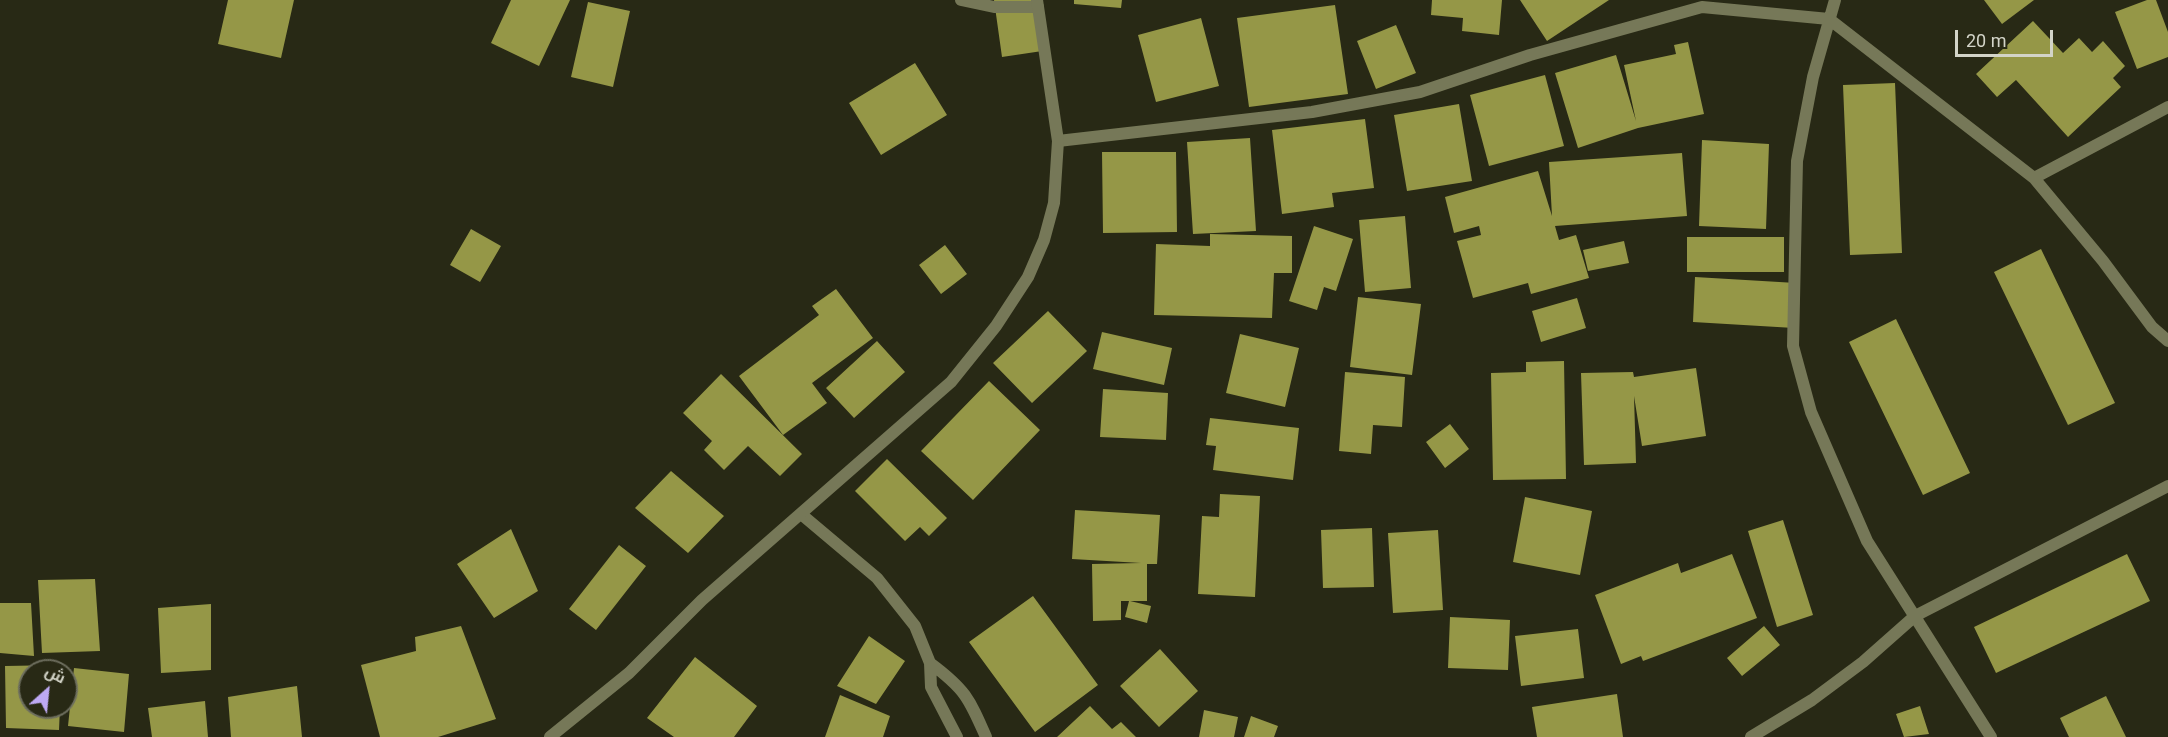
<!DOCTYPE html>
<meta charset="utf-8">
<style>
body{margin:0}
#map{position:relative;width:2168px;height:737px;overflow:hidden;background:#282915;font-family:Roboto,Cairo,sans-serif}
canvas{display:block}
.north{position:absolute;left:18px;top:659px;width:60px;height:60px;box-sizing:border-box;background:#282915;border:2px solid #6c6d5d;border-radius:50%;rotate:27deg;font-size:16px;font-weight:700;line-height:24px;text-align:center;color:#d3d4c8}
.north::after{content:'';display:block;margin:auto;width:21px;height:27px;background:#bea9f4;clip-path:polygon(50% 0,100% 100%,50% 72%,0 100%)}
.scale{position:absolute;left:1955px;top:30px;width:98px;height:27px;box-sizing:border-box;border:3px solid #d3d4c8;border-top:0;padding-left:8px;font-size:18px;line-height:21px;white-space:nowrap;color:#d3d4c8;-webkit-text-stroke:4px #282915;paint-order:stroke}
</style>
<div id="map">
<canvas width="2168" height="737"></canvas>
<div class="north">ش</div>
<div class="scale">20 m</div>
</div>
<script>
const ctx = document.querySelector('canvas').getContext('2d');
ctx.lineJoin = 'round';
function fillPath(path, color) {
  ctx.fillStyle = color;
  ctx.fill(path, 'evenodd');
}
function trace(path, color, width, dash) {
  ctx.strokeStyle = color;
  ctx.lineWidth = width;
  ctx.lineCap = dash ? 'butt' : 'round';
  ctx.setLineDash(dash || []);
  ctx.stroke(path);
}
fillPath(new Path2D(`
 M228,0H294L281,58L218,44Z
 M511,0H570L539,66L491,43Z
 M994,0H1041L1049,50L1002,57Z
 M1074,0H1122L1121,8L1074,4Z
 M1432,0H1502L1499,35L1462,31L1463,18L1431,15Z
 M1520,0H1609L1547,41Z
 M1984,0H2034L2002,24Z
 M2147,0H2156L2168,32V57L2137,69L2115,12Z
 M588,2L630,11L613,87L571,77Z
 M1335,5L1348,94L1249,107L1237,18Z
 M1201,18L1219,86L1156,102L1138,35Z
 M2033,21L2063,53L2079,38L2092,52L2103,41L2125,66L2113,78L2121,87L2068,137L2016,80L1997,97L1976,74Z
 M1396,25L1416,73L1376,89L1357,41Z
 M1688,42L1704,114L1638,128L1578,148L1555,73L1616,55L1636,121L1624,65L1676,54L1674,45Z
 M915,63L947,115L881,155L849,103Z
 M1545,75L1564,146L1489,166L1470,95Z
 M1895,83L1902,253L1850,255L1843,85Z
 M1459,104L1472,181L1407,191L1394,115Z
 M1365,119L1374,188L1332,193L1334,207L1282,214L1272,130Z
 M1250,138L1256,231L1193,234L1187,142Z
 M1702,140L1769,144L1766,229L1699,226Z
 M1102,152H1176L1177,232L1103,233Z
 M1682,153L1687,216L1555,226L1559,240L1576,235L1589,278L1531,294L1528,283L1473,298L1457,241L1481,235L1479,226L1454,233L1445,197L1538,171L1552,216L1549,162Z
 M1405,216L1411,288L1365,292L1359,220Z
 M1314,226L1353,239L1336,291L1324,287L1317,310L1289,301Z
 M471,229L501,246L480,282L450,265Z
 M1210,234L1292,236V273H1274L1272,318L1154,315L1156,244L1210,246Z
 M1687,237H1784V272H1687Z
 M1624,241L1629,263L1588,271L1583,250Z
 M945,245L967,274L941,294L919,265Z
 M2041,249L2115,403L2068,425L1994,272Z
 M1695,277L1796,283L1794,328L1693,322Z
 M836,289L873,338L812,383L827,403L783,435L739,376L819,315L812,306Z
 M1358,297L1421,304L1412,375L1350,367Z
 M1577,298L1586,328L1541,342L1532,311Z
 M1048,311L1087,351L1032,403L993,363Z
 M1896,319L1970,473L1923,495L1849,342Z
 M1102,332L1172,348L1164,385L1093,369Z
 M1240,334L1299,348L1285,407L1226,393Z
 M877,341L905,372L854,418L826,388Z
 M1564,361L1566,479L1493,480L1491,373L1526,372V362Z
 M1696,368L1706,436L1642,446L1634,396L1636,463L1584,465L1581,373L1633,372L1634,377Z
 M1345,372L1405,377L1402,427L1373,425L1371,454L1339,451Z
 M721,374L802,454L780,476L748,446L724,470L704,450L712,441L683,413Z
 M989,381L1040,430L973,500L921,451Z
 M1103,389L1168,393L1166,440L1100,437Z
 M1210,418L1299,428L1293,480L1213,470L1216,446L1206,445Z
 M1450,424L1469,449L1445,468L1426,442Z
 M887,459L947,518L929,536L920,527L905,541L855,491Z
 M671,471L724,516L688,553L635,508Z
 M1220,494L1260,496L1255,597L1198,594L1202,516L1219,517Z
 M1525,497L1592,511L1580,575L1513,562Z
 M1075,510L1160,515L1157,564H1147V601H1130L1151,606L1147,623L1125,617L1129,601H1121V620L1093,621L1092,564L1141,563L1072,559Z
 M1783,520L1813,615L1777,627L1748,531Z
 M1372,528L1374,587L1323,588L1321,530Z
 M511,529L538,591L494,618L457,564Z
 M1438,530L1443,610L1393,613L1388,533Z
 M619,545L646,566L596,630L569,609Z
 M1732,554L1757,618L1643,661L1641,656L1621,664L1595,595L1678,563L1681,573Z
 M2127,554L2150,601L1996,673L1974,627Z
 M95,579L100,651L42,653L38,580Z
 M1033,596L1098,685L1035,732L969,642Z
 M0,603H31L34,656L0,653Z
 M211,604V670L161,673L158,608Z
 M1450,617L1510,620L1508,670L1448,668Z
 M461,626L496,719L438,737H380L361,665L416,651L415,637Z
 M1764,626L1780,645L1742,676L1727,658Z
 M1578,629L1584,678L1521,686L1515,636Z
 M869,636L905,661L876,704L837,686Z
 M1160,649L1198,691L1159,727L1120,686Z
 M695,657L757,706L734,737H674L647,718Z
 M60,665V671H30V707H60L59,730L6,728L5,666Z
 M74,668L129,674L124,732L68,726Z
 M297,686L302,737H231L228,697Z
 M1617,694L1623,737H1537L1532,707Z
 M840,695L890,716L883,737H825Z
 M2106,696L2126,737H2069L2060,718Z
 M205,701L208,737H152L148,708Z
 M1090,706L1112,729L1121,722L1136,737H1057Z
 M1920,706L1929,734L1904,737L1896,714Z
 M1204,710L1238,717L1234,737H1199Z
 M1251,716L1278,726L1274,737H1244Z`), '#959747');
trace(new Path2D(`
 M961,0L994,7H1038
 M1835,0L1813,77L1797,161L1793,346L1811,412L1867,541L1991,737
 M1058,141L1312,112L1420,92L1530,55L1702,7L1829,19L2034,178L2103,261L2152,327L2168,341
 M2034,178L2168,107
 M801,514L877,578L915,626L930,663L931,687L957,737
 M930,663C965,689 969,698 986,737
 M1751,737L1812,700L1863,662L1915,616L2168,486`), '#767858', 12);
trace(new Path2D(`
 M550,737L629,673L702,600L951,382L996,326L1028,277L1044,240L1054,203L1058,141L1037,0`), '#767858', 12);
</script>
